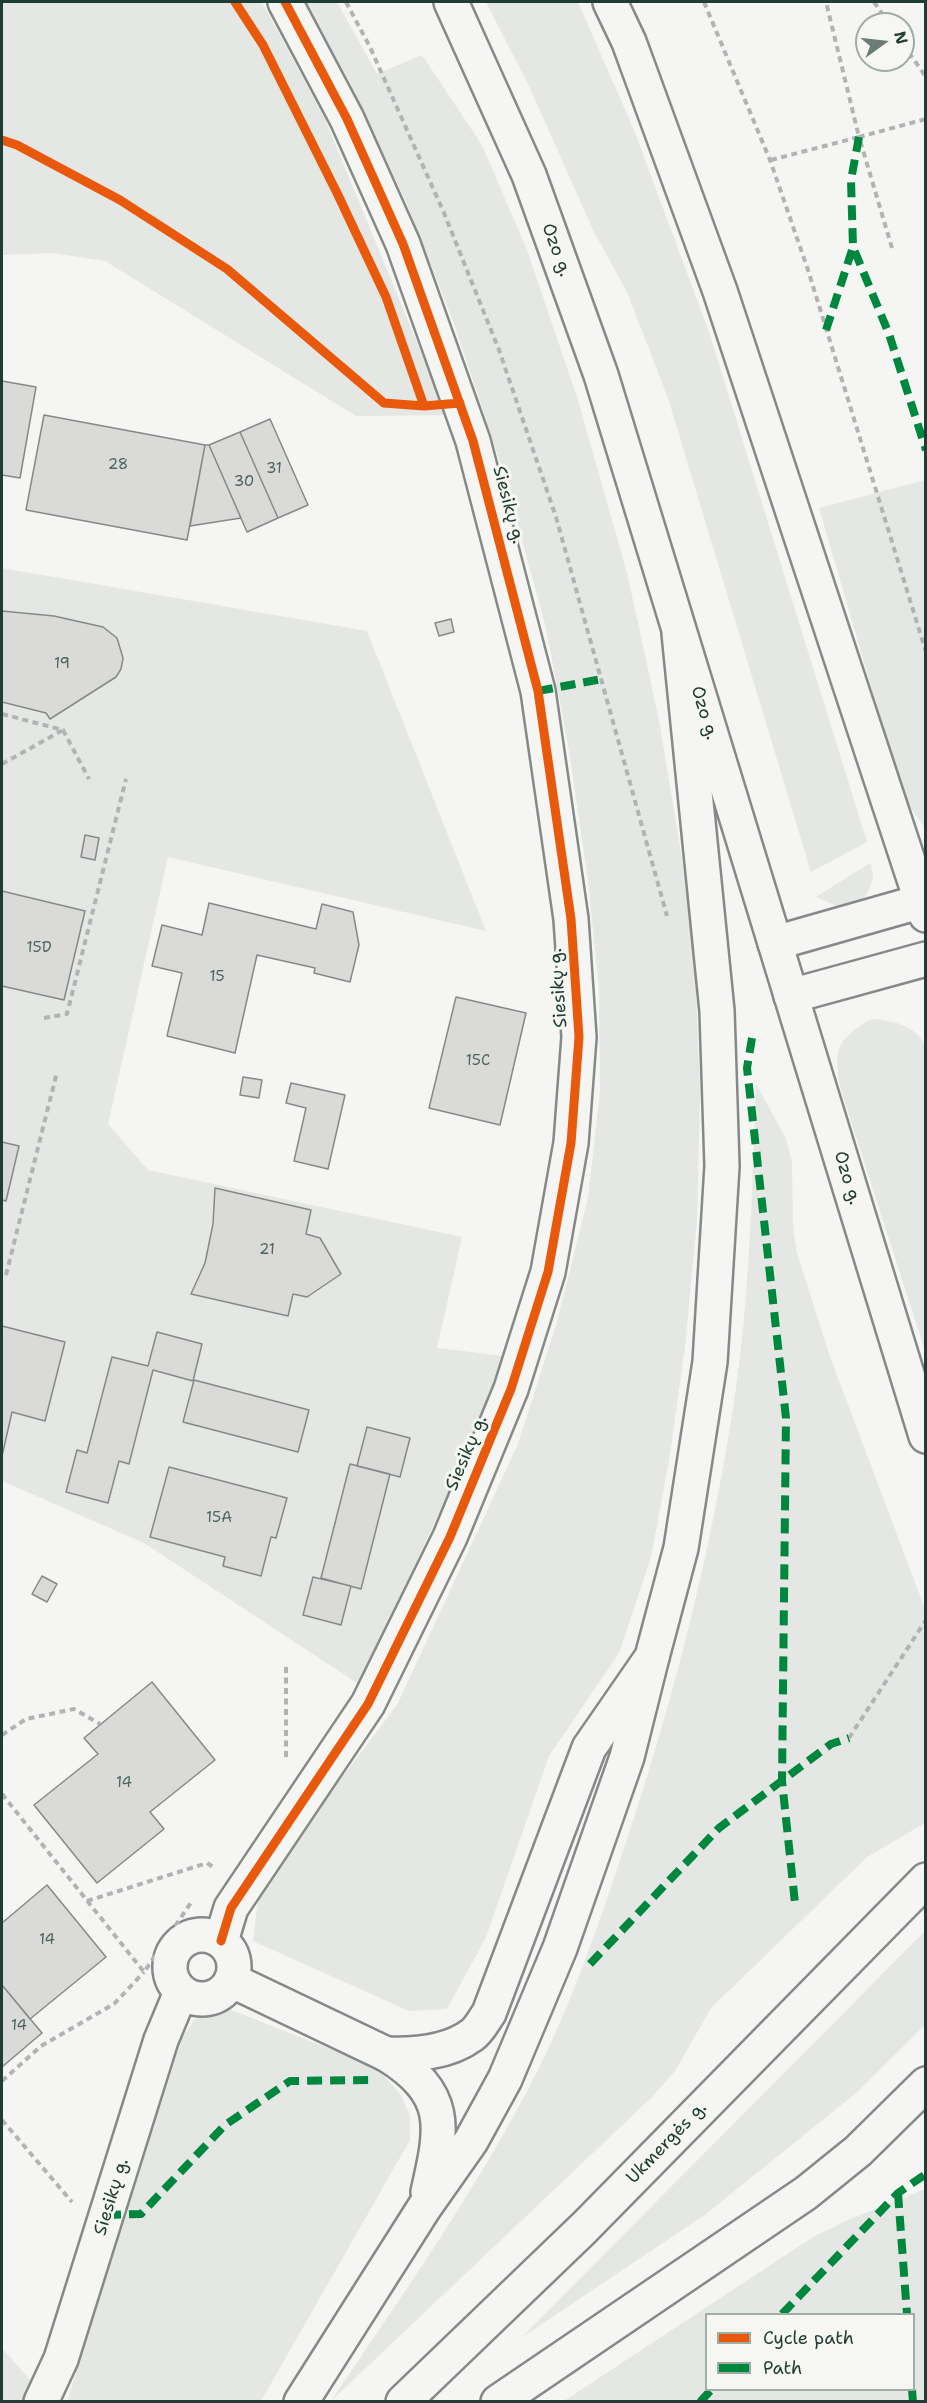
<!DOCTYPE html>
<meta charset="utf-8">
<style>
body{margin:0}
#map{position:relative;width:927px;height:2403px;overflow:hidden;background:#f5f5f3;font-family:"Shantell Sans",sans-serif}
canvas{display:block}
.frame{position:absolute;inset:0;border:3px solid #1f3d34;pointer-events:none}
.legend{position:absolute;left:705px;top:2313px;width:210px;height:78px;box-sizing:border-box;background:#f6f6f2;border:2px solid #a0aca6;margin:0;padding:8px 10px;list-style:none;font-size:18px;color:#1f3d34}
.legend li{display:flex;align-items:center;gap:12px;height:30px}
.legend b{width:30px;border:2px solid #a0aca6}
.north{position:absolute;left:855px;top:12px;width:60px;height:60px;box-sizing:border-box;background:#f6f6f2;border:2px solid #a0aca6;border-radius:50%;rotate:75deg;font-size:16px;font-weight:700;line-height:24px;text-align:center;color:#1f3d34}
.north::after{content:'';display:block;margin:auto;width:21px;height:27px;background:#6a7d77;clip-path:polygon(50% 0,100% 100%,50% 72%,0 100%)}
</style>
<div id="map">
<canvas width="927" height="2403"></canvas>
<div class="frame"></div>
<ul class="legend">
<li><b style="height:8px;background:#e8590c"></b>Cycle path</li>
<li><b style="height:8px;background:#00873e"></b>Path</li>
</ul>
<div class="north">N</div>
</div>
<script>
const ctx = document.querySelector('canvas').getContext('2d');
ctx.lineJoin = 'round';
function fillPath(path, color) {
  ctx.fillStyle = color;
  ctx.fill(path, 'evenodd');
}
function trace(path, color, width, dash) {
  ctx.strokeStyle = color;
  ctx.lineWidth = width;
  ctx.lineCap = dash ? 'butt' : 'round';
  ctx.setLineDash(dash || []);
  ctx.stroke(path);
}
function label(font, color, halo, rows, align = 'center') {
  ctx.font = font + ' "Shantell Sans",sans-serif';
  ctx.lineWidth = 6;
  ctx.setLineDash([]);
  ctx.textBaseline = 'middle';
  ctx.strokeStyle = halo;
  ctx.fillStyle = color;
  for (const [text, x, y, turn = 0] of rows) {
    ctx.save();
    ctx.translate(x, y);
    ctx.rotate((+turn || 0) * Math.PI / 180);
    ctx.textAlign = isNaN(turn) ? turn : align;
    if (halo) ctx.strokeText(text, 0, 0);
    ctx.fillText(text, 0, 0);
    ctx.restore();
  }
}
fillPath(new Path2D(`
 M925,480V828L908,804L899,782L819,508Z
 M2,568L367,631L486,931L168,857L108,1124L148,1170L462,1237L437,1348L504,1356L459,1469L360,1685L144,1543L2,1481Z
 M2,2348L31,2381L21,2401H2Z`), '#e5e7e4');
fillPath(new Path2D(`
 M2,2H262L324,117L447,415L356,416L105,261L52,253L2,255Z
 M305,2H337L377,74L422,55L482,145L527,250L578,400L627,573L659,720L682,859L695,966L700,1094L697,1220L685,1347L669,1461L651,1557L619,1653L549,1756L486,1937L447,2009L409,2011L253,1941L260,1885L397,1705L518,1444L557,1322L588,1198L600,1091L599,989L588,880L569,750L546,628L505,477L456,329L407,204L348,79Z
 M486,2H578L634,130L709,332L867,842L811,872L668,398L627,292L593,230L529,86Z
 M870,863C876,878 872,885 864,898L837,906L816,897Z
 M871,1019C893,1021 914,1024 925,1045V1351L841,1090C834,1049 834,1042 871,1019Z
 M756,1084L786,1139L792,1161L793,1228L797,1253L830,1357L925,1609V1823L867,1857L711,2008L675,2071L652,2097L331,2401C403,2294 478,2188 537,2072C573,2000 599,1924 624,1848C673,1703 711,1553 734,1402C750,1297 752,1190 756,1084Z
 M925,1931V2025L856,2093L706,2214L521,2338Z
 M214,2009H229L376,2067L401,2095L410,2116V2140L261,2401L67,2402L182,2038L194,2020Z
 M925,2189V2401H564L813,2237L848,2220ZM706,2314H914V2390H706Z`), '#e4e7e3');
const building = new Path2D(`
 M2,381L36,387L20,478L2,475Z
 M44,415L205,445L187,540L26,510Z
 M270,419L308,505L278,518L240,432Z
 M240,432L278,518L247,532L209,445Z
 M205,445H209L241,518L190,526Z
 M2,611L54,616L103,627L117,638L123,658L121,669L116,677L50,719L46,713L2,702Z
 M451,619L454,632L439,636L435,623Z
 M85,835L99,838L95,860L81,857Z
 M2,891L85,911L64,1000L2,986Z
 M209,903L316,929L322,904L353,912L359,945L350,982L314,973L315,968L257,955L235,1053L167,1036L182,973L152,966L162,925L202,935Z
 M456,997L526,1013L500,1125L429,1108Z
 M243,1077L262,1080L259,1098L240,1095Z
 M291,1083L345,1095L328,1169L294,1161L306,1108L286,1103Z
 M2,1142L19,1146L6,1201L2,1200Z
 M215,1188L311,1210L306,1234L320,1238L341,1274L307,1297L293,1294L288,1316L191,1294L205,1263L213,1224Z
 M2,1326L65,1342L45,1421L12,1412L2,1456Z
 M157,1332L202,1344L193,1381L153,1370L129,1464L119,1461L108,1503L66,1492L77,1450L87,1453L112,1357L148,1366Z
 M194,1380L309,1410L298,1452L183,1422Z
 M367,1427L410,1438L400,1477L357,1466Z
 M350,1464L390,1474L361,1589L321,1578Z
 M169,1467L287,1498L276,1538L271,1537L261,1576L223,1566L225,1557L150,1537Z
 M42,1576L57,1584L47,1602L32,1594Z
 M313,1577L351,1586L341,1625L303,1615Z
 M152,1682L215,1760L150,1812L164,1829L97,1883L34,1805L98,1754L84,1738Z
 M47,1885L106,1957L30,2019L2,1985V1923Z
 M2,1985L42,2033L2,2067Z`);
fillPath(building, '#dadbd9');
trace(building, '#858a88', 1.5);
const minor = new Path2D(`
 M170 1967a32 32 0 1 1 64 0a32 32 0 1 1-64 0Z
 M221,1941L231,1908L368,1704L450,1537L511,1389L548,1272L571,1143L579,1037L571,919L538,691L473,441L403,244L347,119L285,2
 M231,1980L386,2054
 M41,2402L61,2359L161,2040L181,1992`);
const primary = new Path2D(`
 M451,2L529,175L601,375L926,1436
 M610,2L629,42L720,291L926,915
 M386,2054C415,2055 448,2053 472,2035C479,2030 484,2020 489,2013L589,1748L652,1657L681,1548L710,1362L722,1166L717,1011L679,633`);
const trunk = new Path2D(`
 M775,943L926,900
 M791,996L926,959
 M386,2054C450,2094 443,2126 428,2192
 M301,2402L424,2208L471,2141L505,2079L560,1948L627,1757L652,1657
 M403,2402L584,2228L926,1880
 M498,2402L806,2193L858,2151L926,2084`);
trace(minor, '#858a88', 38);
trace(primary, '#858a88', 38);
trace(trunk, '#858a88', 38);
trace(new Path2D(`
 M346,2L370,47L444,213L499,350L556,517L667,916
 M704,2L770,160L808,270L926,652
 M874,2L889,24
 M903,44L926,77
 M771,160L859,137L826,2
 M892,248L859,137L926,119
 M2,714L63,730L89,779
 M2,764L63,730
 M44,1018L67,1014L126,779
 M6,1275L57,1072
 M2,1735L26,1719L74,1709L100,1724
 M849,1738L926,1620
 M286,1757V1665
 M2,1794L144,1972L192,1901
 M87,1901L207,1863L215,1868
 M2,2081L41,2046L114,2004L144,1972
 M2,2120L72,2202`), '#b0b4b2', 4, [6, 4.5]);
trace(minor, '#f5f5f3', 33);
trace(primary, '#f5f5f3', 33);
trace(trunk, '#f5f5f3', 33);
trace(new Path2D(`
 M859,137L851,180L853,247L889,334L926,450
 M826,330L853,247
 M538,691L602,679
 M752,1038L747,1068L786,1418L782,1781L795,1903
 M590,1964L719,1828L831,1744L849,1738
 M898,2193L907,2314
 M106,2215L141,2214L225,2125L290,2081L370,2080
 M782,2314L898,2193L926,2174
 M912,2390L913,2402
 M700,2402L711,2390`), '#00873e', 8, [15, 8]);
trace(new Path2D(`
 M235,2L263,45L338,195L386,297L424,406
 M2,140L17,145L120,200L227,269L384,403L424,406L460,403
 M221,1941L231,1908L368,1704L450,1537L511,1389L548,1272L571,1143L579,1037L571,919L538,691L473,441L403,244L347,119L285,2`), '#e8590c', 9);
label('15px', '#4e645d', null, [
 ["28",118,465],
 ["31",274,469],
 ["30",244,482],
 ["19",62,664],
 ["15D",39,948],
 ["15",217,977],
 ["15C",478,1061],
 ["21",267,1250],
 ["15A",219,1518],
 ["14",124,1783],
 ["14",47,1940],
 ["14",19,2026]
]);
label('18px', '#1f3d34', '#f6f6f2', [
 ["Ozo g.",556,250,70],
 ["Siesikų g.",508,505,75],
 ["Ozo g.",704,713,73],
 ["Siesikų g.",559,988,-94],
 ["Ozo g.",847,1178,73],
 ["Siesikų g.",467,1453,-67],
 ["Ukmergės g.",667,2143,-46],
 ["Siesikų g.",112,2197,-73]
]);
</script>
